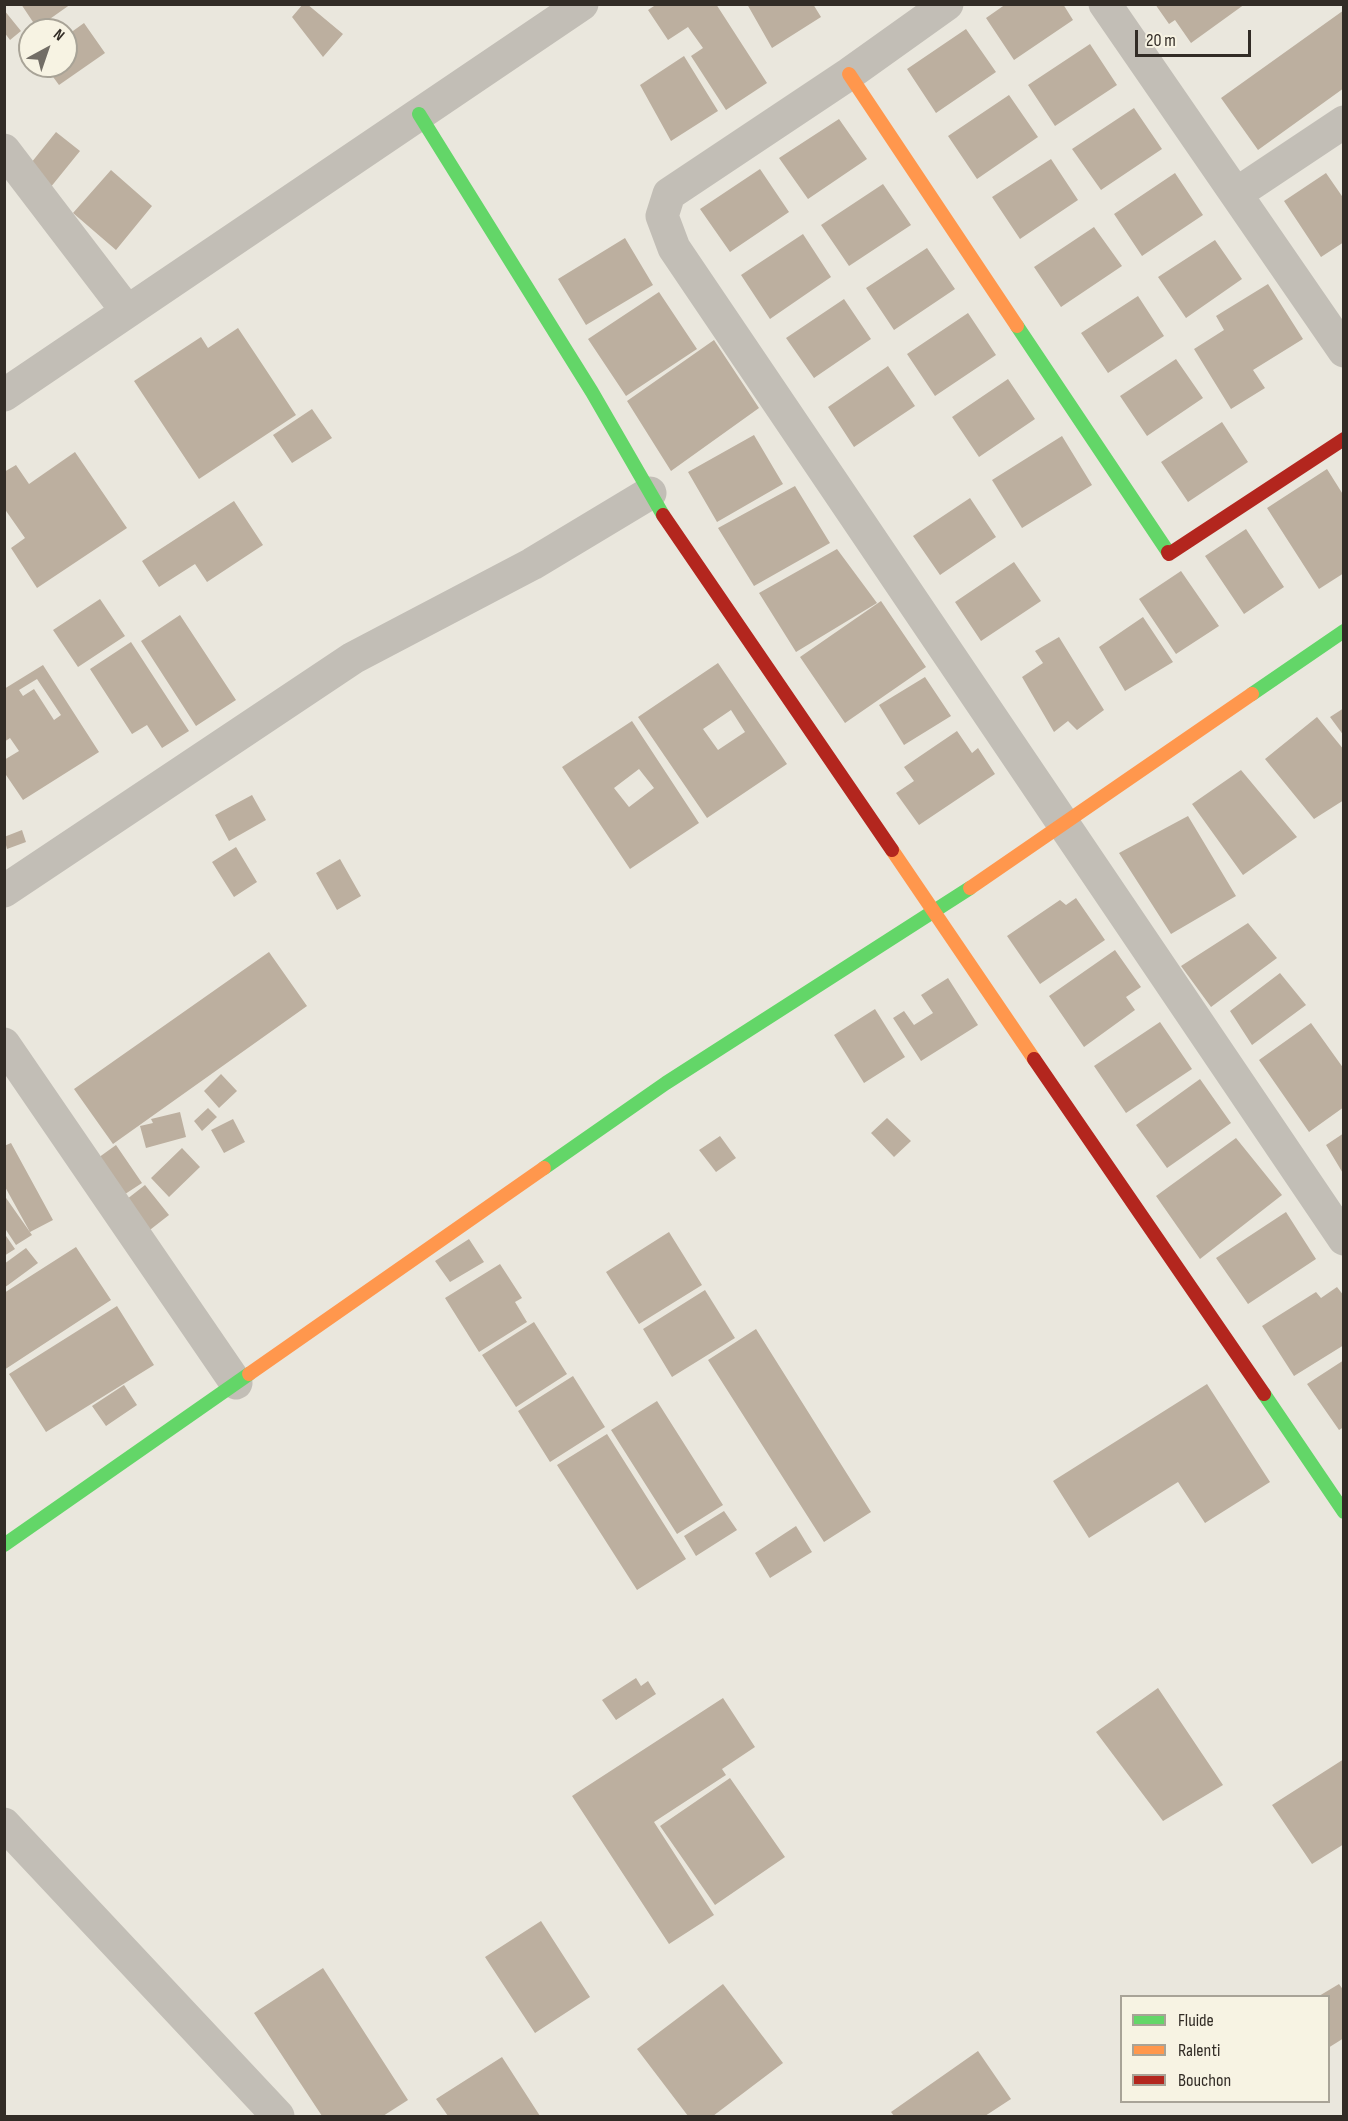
<!DOCTYPE html>
<style>
body{margin:0}
#map{position:relative;width:1348px;height:2121px;overflow:hidden;background:#eae7dd;font-family:"Sofia Sans Condensed",sans-serif}
canvas{display:block}
.frame{position:absolute;inset:0;border:6px solid #322c26;pointer-events:none}
.legend{position:absolute;left:1120px;top:1995px;width:210px;height:108px;box-sizing:border-box;background:#f7f3e3;border:2px solid #a8a397;margin:0;padding:8px 10px;list-style:none;font-size:18px;color:#322c26}
.legend li{display:flex;align-items:center;gap:12px;height:30px}
.legend b{width:30px;border:2px solid #a8a397}
.north{position:absolute;left:18px;top:18px;width:60px;height:60px;box-sizing:border-box;background:#f7f3e3;border:2px solid #a8a397;border-radius:50%;rotate:40deg;font-size:16px;font-weight:700;line-height:24px;text-align:center;color:#322c26}
.north::after{content:'';display:block;margin:auto;width:21px;height:27px;background:#726d66;clip-path:polygon(50% 0,100% 100%,50% 72%,0 100%)}
.scale{position:absolute;left:1135px;top:30px;width:116px;height:27px;box-sizing:border-box;border:3px solid #322c26;border-top:0;padding-left:8px;font-size:18px;line-height:21px;white-space:nowrap;color:#322c26;-webkit-text-stroke:4px #f7f3e3;paint-order:stroke}
</style>
<div id="map">
<canvas width="1348" height="2121"></canvas>
<div class="frame"></div>
<ul class="legend">
<li><b style="height:8px;background:#63d668"></b>Fluide</li>
<li><b style="height:8px;background:#ff974d"></b>Ralenti</li>
<li><b style="height:8px;background:#b3261e"></b>Bouchon</li>
</ul>
<div class="north">N</div>
<div class="scale">20 m</div>
</div>
<script>
const ctx = document.querySelector('canvas').getContext('2d');
ctx.lineJoin = 'round';
function fillPath(path, color) {
  ctx.fillStyle = color;
  ctx.fill(path, 'evenodd');
}
function trace(path, color, width, dash) {
  ctx.strokeStyle = color;
  ctx.lineWidth = width;
  ctx.lineCap = dash ? 'butt' : 'round';
  ctx.setLineDash(dash || []);
  ctx.stroke(path);
}
fillPath(new Path2D(`
 M21,4H71L37,28Z
 M303,4H307L343,34L323,57L292,17Z
 M657,4H716L767,83L726,110L691,56L703,48L688,27L668,40L648,10Z
 M747,4H813L821,17L772,48Z
 M1006,4H1063L1073,20L1014,60L986,18Z
 M1155,4H1245L1191,43L1175,20L1169,24Z
 M4,10L21,31L10,40L4,32Z
 M1344,10V88L1258,150L1221,98Z
 M84,23L105,53L59,85L45,66H66V36Z
 M966,29L996,72L936,113L907,69Z
 M1090,44L1117,85L1055,126L1028,85Z
 M684,56L718,111L671,141L640,85Z
 M1009,95L1038,137L977,179L948,136Z
 M1134,108L1162,149L1101,190L1072,149Z
 M839,119L867,159L808,199L779,158Z
 M56,132L80,151L50,188L27,168Z
 M1051,159L1078,200L1020,239L992,197Z
 M760,169L789,212L730,252L700,209Z
 M111,170L152,206L116,250L73,213Z
 M1175,173L1203,215L1142,256L1114,214Z
 M1326,173L1344,199V242L1321,257L1284,201Z
 M883,184L911,225L849,266L821,225Z
 M1094,227L1122,266L1061,307L1034,267Z
 M803,234L831,277L770,319L741,275Z
 M625,238L653,285L586,325L558,279Z
 M1215,240L1242,279L1186,318L1158,277Z
 M927,248L955,289L894,330L866,288Z
 M1268,284L1303,339L1253,370L1265,388L1231,409L1194,349L1224,330L1216,316Z
 M659,292L697,349L626,396L588,339Z
 M1138,296L1164,336L1108,373L1081,333Z
 M844,299L871,339L814,378L786,338Z
 M968,313L996,355L935,396L907,354Z
 M238,328L296,415L199,479L134,381L201,337L208,348Z
 M714,340L759,408L671,471L627,401Z
 M1176,359L1203,398L1147,436L1120,396Z
 M888,366L915,406L854,447L828,407Z
 M1008,379L1035,419L979,457L952,417Z
 M312,409L332,438L292,463L273,435Z
 M1222,422L1248,462L1188,502L1161,462Z
 M754,435L783,484L717,522L688,472Z
 M1062,436L1092,485L1022,528L992,480Z
 M75,452L127,528L37,588L11,548L25,538L4,508V472L16,465L29,484Z
 M1327,469L1344,496V573L1319,589L1267,508Z
 M795,486L830,543L754,586L718,528Z
 M970,498L996,537L940,575L913,536Z
 M234,501L263,545L207,582L195,564L159,587L142,561Z
 M1246,529L1284,587L1244,614L1205,556Z
 M837,549L877,603L796,652L759,593Z
 M1014,562L1041,601L981,641L955,602Z
 M1181,571L1219,626L1176,654L1139,599Z
 M100,599L125,636L78,667L53,630Z
 M881,601L926,667L845,723L800,657Z
 M180,615L236,700L196,726L141,641Z
 M1143,617L1173,662L1125,691L1099,647Z
 M1059,637L1104,710L1077,730L1068,721L1054,732L1022,677L1043,663L1035,651Z
 M131,642L189,731L162,748L147,725L132,734L90,669Z
 M718,663L787,764L707,818L638,717ZM731,710L745,732L718,750L703,729Z
 M43,665L99,752L23,800L4,772V760L19,751L10,738L4,742V689ZM37,679L61,715L54,720L34,689L23,696L19,690Z
 M925,677L951,716L904,745L879,705Z
 M1344,708V736L1330,717Z
 M1317,717L1344,750V800L1314,819L1265,759Z
 M632,721L699,823L630,869L562,767ZM639,769L654,788L629,807L614,788Z
 M957,731L972,753L978,748L995,774L919,825L896,793L914,781L904,767Z
 M1241,770L1297,837L1243,875L1192,804Z
 M252,795L266,820L229,841L215,815Z
 M1188,816L1236,896L1171,934L1119,853Z
 M22,830L26,842L7,849L4,837Z
 M236,847L257,882L234,897L212,862Z
 M340,859L361,896L337,910L316,873Z
 M1076,898L1105,940L1040,984L1007,936L1060,900L1066,905Z
 M1248,923L1277,958L1211,1007L1181,966Z
 M1115,950L1141,987L1126,997L1135,1010L1084,1047L1049,996Z
 M269,952L307,1006L113,1144L74,1089Z
 M1280,973L1306,1005L1252,1045L1230,1011Z
 M948,978L978,1025L921,1061L893,1018L904,1011L914,1025L933,1013L921,995Z
 M875,1009L905,1057L864,1083L834,1035Z
 M1160,1022L1192,1069L1126,1113L1094,1066Z
 M1311,1023L1344,1069V1107L1309,1132L1259,1060Z
 M221,1074L237,1091L219,1108L204,1091Z
 M1200,1079L1231,1123L1167,1168L1136,1125Z
 M208,1108L217,1117L202,1131L194,1121Z
 M180,1112L186,1137L146,1148L140,1126L153,1123L151,1119Z
 M887,1118L911,1141L894,1157L871,1133Z
 M233,1119L245,1142L224,1153L211,1130Z
 M1344,1133V1175L1326,1145Z
 M720,1136L736,1158L716,1172L699,1150Z
 M1236,1138L1282,1195L1200,1259L1156,1196Z
 M11,1143L53,1220L30,1232L4,1185V1146Z
 M116,1145L142,1183L116,1200L91,1163Z
 M182,1148L200,1167L169,1197L151,1178Z
 M145,1185L169,1215L146,1233L122,1203Z
 M4,1195L32,1235L16,1245L4,1227Z
 M1286,1212L1316,1259L1248,1304L1216,1258Z
 M669,1232L702,1285L639,1324L606,1272Z
 M4,1233L15,1249L4,1256Z
 M469,1239L484,1262L450,1282L435,1261Z
 M76,1247L111,1300L4,1370V1293Z
 M26,1248L38,1263L4,1288V1264Z
 M500,1264L522,1298L515,1302L527,1322L479,1352L445,1298Z
 M1337,1287L1344,1296V1345L1294,1376L1262,1326L1316,1292L1321,1298Z
 M705,1290L735,1338L672,1377L643,1329Z
 M117,1306L154,1365L46,1432L9,1374Z
 M534,1322L567,1374L516,1407L482,1355Z
 M756,1329L871,1512L824,1542L708,1360Z
 M1344,1360V1427L1339,1430L1307,1384Z
 M573,1376L605,1427L550,1462L518,1411Z
 M1207,1384L1270,1482L1205,1523L1178,1482L1089,1538L1053,1481Z
 M124,1385L137,1405L106,1426L92,1406Z
 M657,1401L723,1505L677,1534L611,1430Z
 M607,1434L686,1559L637,1590L557,1465Z
 M724,1511L737,1530L696,1556L684,1536Z
 M796,1526L812,1552L770,1578L755,1553Z
 M636,1678L641,1686L648,1681L656,1694L616,1720L602,1700Z
 M1158,1688L1223,1785L1163,1821L1096,1732Z
 M723,1698L755,1747L722,1769L726,1775L654,1822L714,1915L669,1944L572,1796Z
 M1344,1759V1844L1312,1864L1272,1805Z
 M730,1778L785,1857L715,1905L660,1826Z
 M541,1921L590,1997L535,2033L485,1957Z
 M323,1968L408,2100L383,2116H322L254,2013Z
 M723,1984L783,2063L713,2116H688L637,2049Z
 M1339,1984L1344,1991V2038L1328,2048V1996H1319Z
 M978,2051L1011,2099L985,2116H894L891,2112Z
 M502,2057L540,2116H448L436,2099Z`), '#bcaf9f');
trace(new Path2D(`
 M947,4L849,74L669,194L662,216L674,248L1344,1239
 M1105,4L1344,351
 M4,150L127,311
 M1236,194L1344,122
 M4,395L582,4
 M4,891L353,658L532,564L650,493
 M4,1044L236,1383
 M4,1824L278,2116`), '#c2beb6', 33);
trace(new Path2D(`
 M419,114L592,392L663,515
 M1017,326L1168,552
 M1252,694L1344,631
 M544,1168L666,1083L970,888
 M1264,1394L1344,1512
 M4,1545L249,1374`), '#63d668', 14);
trace(new Path2D(`
 M849,74L1017,326
 M892,850L1034,1059
 M970,888L1252,694
 M249,1374L544,1168`), '#ff974d', 14);
trace(new Path2D(`
 M663,515L892,850
 M1168,552L1169,554L1344,439
 M1034,1059L1264,1394`), '#b3261e', 14);
</script>
